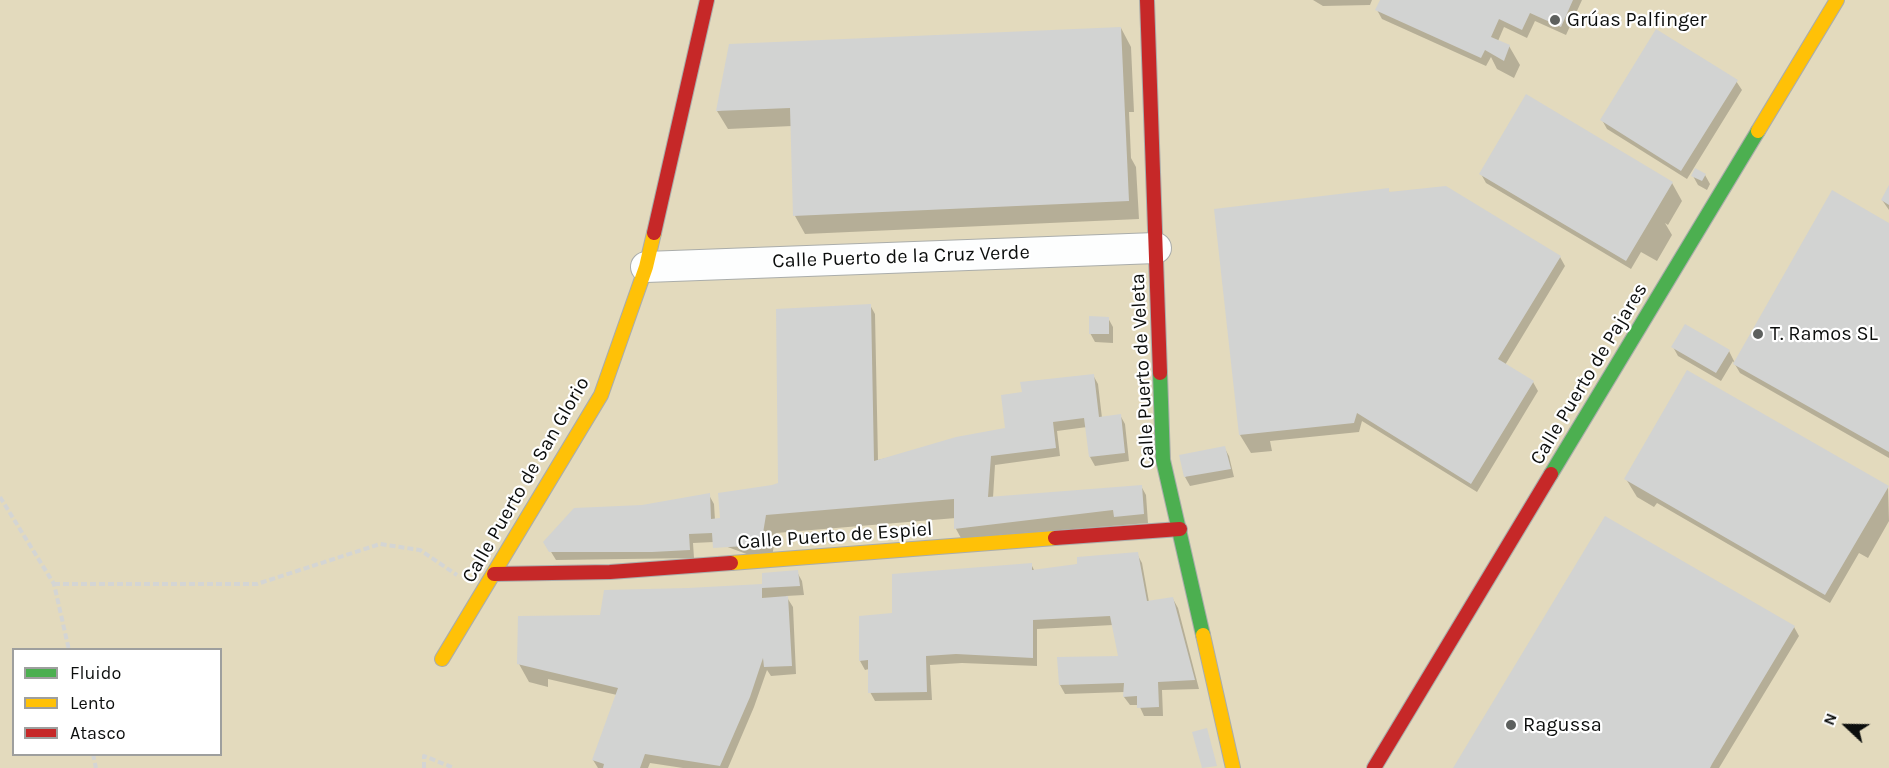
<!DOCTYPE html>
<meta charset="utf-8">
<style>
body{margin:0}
#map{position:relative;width:1889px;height:768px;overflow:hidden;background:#f4f7f5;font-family:Karla,sans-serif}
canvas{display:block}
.legend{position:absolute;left:12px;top:648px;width:210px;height:108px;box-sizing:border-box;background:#fff;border:2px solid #9e9f9e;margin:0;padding:8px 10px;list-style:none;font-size:18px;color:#0c0e0d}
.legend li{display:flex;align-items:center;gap:12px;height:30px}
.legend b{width:30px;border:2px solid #9e9f9e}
.north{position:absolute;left:1817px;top:696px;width:60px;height:60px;-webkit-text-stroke:4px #fff;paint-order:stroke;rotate:292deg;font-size:16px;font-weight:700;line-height:24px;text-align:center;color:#0c0e0d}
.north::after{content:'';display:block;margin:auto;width:21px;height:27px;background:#0c0e0d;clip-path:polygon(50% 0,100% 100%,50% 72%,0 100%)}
</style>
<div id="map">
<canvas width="1889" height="768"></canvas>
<ul class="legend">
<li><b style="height:8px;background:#4caf50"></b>Fluido</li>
<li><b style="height:8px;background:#ffc107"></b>Lento</li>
<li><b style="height:8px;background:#c62828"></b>Atasco</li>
</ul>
<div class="north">N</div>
</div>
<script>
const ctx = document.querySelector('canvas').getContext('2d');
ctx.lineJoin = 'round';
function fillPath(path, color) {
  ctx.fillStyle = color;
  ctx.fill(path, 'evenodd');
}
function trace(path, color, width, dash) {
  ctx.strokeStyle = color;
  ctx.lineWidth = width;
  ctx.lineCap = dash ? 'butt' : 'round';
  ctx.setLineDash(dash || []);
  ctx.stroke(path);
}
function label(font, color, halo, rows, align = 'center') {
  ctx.font = font + ' Karla,sans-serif';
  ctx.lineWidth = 4.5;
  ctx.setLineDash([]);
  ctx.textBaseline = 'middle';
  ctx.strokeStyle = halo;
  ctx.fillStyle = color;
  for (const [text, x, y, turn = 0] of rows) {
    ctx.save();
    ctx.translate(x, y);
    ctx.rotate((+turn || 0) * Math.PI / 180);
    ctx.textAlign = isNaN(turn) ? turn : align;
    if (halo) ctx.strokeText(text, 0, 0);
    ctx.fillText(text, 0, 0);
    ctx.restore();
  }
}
fillPath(new Path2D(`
 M0,0H1889V768H0ZM14,650H220V754H14Z`), '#e3dabd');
fillPath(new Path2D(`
 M1313,0H1372L1370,5L1323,6Z
 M1382,0H1582L1566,35L1535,21L1527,38L1504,27L1498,41L1509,46L1520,65L1514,78L1497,69L1491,57L1486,66L1382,19L1377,10Z
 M1121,28L1131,47L1134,112H1129L1131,158L1136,167L1139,219L805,234L795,216L792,126L728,129L717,111Z
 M1736,81L1742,90L1687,179L1607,129L1602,120Z
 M1481,174L1672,183L1682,201L1668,225L1665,223L1672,235L1657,261L1641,252L1631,269L1486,183Z
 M1705,175L1710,184L1707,190L1698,185L1693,176Z
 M1889,188V210L1882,200Z
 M1388,190L1390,193L1560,257L1565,266L1505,365L1533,382L1538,391L1477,492L1362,421L1359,432L1270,441L1272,451L1251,453L1240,435Z
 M1889,225V458L1740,373L1733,361L1721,381L1678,356L1673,347L1729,351L1735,363Z
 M870,305L875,314L878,460L1007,429L1023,394L1093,375L1098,384L1102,418L1120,415L1125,424L1129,461L1095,466L1090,457L1087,427L1057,431L1060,456L995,465L993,498L1141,486L1146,495L1148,523L961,538L956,529V518L776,533L771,563L714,542L693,543L694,558L556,560L545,542L643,506L709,495L714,504L715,520L722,519L781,484Z
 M1108,318L1113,327V343L1095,342L1090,333Z
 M1224,447L1229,456L1234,477L1190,486L1185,477Z
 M1626,479L1888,487L1889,521L1868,558L1859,553L1830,603L1657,503L1654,507L1637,497Z
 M1137,554L1142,563L1149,602L1173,599L1178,608L1199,689L1162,690L1163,716H1144L1139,705H1130L1124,697L1125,692L1065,694L1060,685L1120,658L1113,625L1037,629V666L962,663L930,665L932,700L875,701L870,692L869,669L865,670L860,661L894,614L1031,564L1035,572Z
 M797,572L802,581L804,595L786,596L793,607L796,674L771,676L767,670L754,707L728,768H683L650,763L648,768H598L593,760L617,695L548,679V687L529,682L519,664L601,617L764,585Z
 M1794,627L1799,636L1719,768H1455Z`), '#0003');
fillPath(new Path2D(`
 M1380,0H1573L1561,27L1530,13L1522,30L1499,19L1491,37L1510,45L1504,61L1485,50L1481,58L1375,10Z
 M1121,27L1129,201L793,216L790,108L716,111L729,44Z
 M1656,29L1738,80L1681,171L1600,120Z
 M1526,94L1673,182L1626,261L1479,174Z
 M1695,168L1706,174L1702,181L1691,176Z
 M1889,185V205L1881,200Z
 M1446,186L1561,256L1498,359L1534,381L1471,484L1357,413L1354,423L1239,435L1214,209L1389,188V192Z
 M1832,190L1889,223V452L1733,364Z
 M871,304L874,461L956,437L1005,428L1001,395L1022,392L1020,382L1094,374L1099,417L1121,414L1125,453L1089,457L1084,418L1053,422L1056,448L991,456L988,497L1142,485L1144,514L1114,517L1113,510L954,529V499L766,515L761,545L713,548L712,533L689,534L690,550L652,552H549L543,542L574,508L642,505L710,493L711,519L720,518L718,493L772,485L778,483L776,309Z
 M1089,316L1109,317V334H1089Z
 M1685,324L1730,350L1716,373L1671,347Z
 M1687,370L1889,486L1825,595L1624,479Z
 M1225,446L1231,469L1184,477L1179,455Z
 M1605,516L1795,626L1712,764L1710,768H1453Z
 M1138,552L1147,601L1173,597L1195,680L1158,682L1159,707L1137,708V696L1123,697L1124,683L1059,685L1057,657L1118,656L1110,616L1033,620V658L956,654L926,656L927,692L868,693V660L859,661V616L892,613V574L1032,563V570L1077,564V557Z
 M798,570L800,586L762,588V598L788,596L792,666L764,667L763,658L750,697L720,766L645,754L640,768H603L604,764L592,760L618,688L517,664L518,616L600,615L604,590L688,588L762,584V573Z
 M1207,728L1217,766L1202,768L1192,732Z`), '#d2d3d2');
const street = new Path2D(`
 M646,267L1156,248`);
const fast = new Path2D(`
 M1160,373L1163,460L1203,635
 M1551,474L1758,131`);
const slow = new Path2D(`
 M1758,131L1837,0
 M731,563L1055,538
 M1203,635L1233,768
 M442,659L601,395L646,267L654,233`);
const jam = new Path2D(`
 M1147,0L1160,373
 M654,233L707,0
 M1055,538L1180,529
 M494,574L610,572L731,563
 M1374,768L1551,474`);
trace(street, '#aaadab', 32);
trace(fast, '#aaadab', 16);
trace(slow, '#aaadab', 16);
trace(jam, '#aaadab', 16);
trace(new Path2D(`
 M0,497L54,584L69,650
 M54,584H257L380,544L420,550L457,575
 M93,754L96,768
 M424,768V756L454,768`), '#d4d5d4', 4, [6, 3]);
trace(street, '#fdfefe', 30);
trace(fast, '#4caf50', 14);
trace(slow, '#ffc107', 14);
trace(jam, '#c62828', 14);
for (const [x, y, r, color] of [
 [1555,20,6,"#5d605e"],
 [1758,334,6,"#5d605e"],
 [1511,725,6,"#5d605e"]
]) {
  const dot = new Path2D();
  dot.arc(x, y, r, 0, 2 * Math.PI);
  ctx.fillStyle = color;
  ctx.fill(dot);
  trace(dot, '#fff', 2);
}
label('20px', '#0c0e0d', '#fff', [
 ["Grúas Palfinger",1567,20],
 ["T. Ramos SL",1770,334],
 ["Ragussa",1523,725]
], 'left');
label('20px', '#0c0e0d', '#fff', [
 ["Calle Puerto de la Cruz Verde",901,257,-2],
 ["Calle Puerto de Veleta",1143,371,-93],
 ["Calle Puerto de Pajares",1589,374,-59],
 ["Calle Puerto de San Glorio",526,480,-60],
 ["Calle Puerto de Espiel",835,536,-4]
]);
</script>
